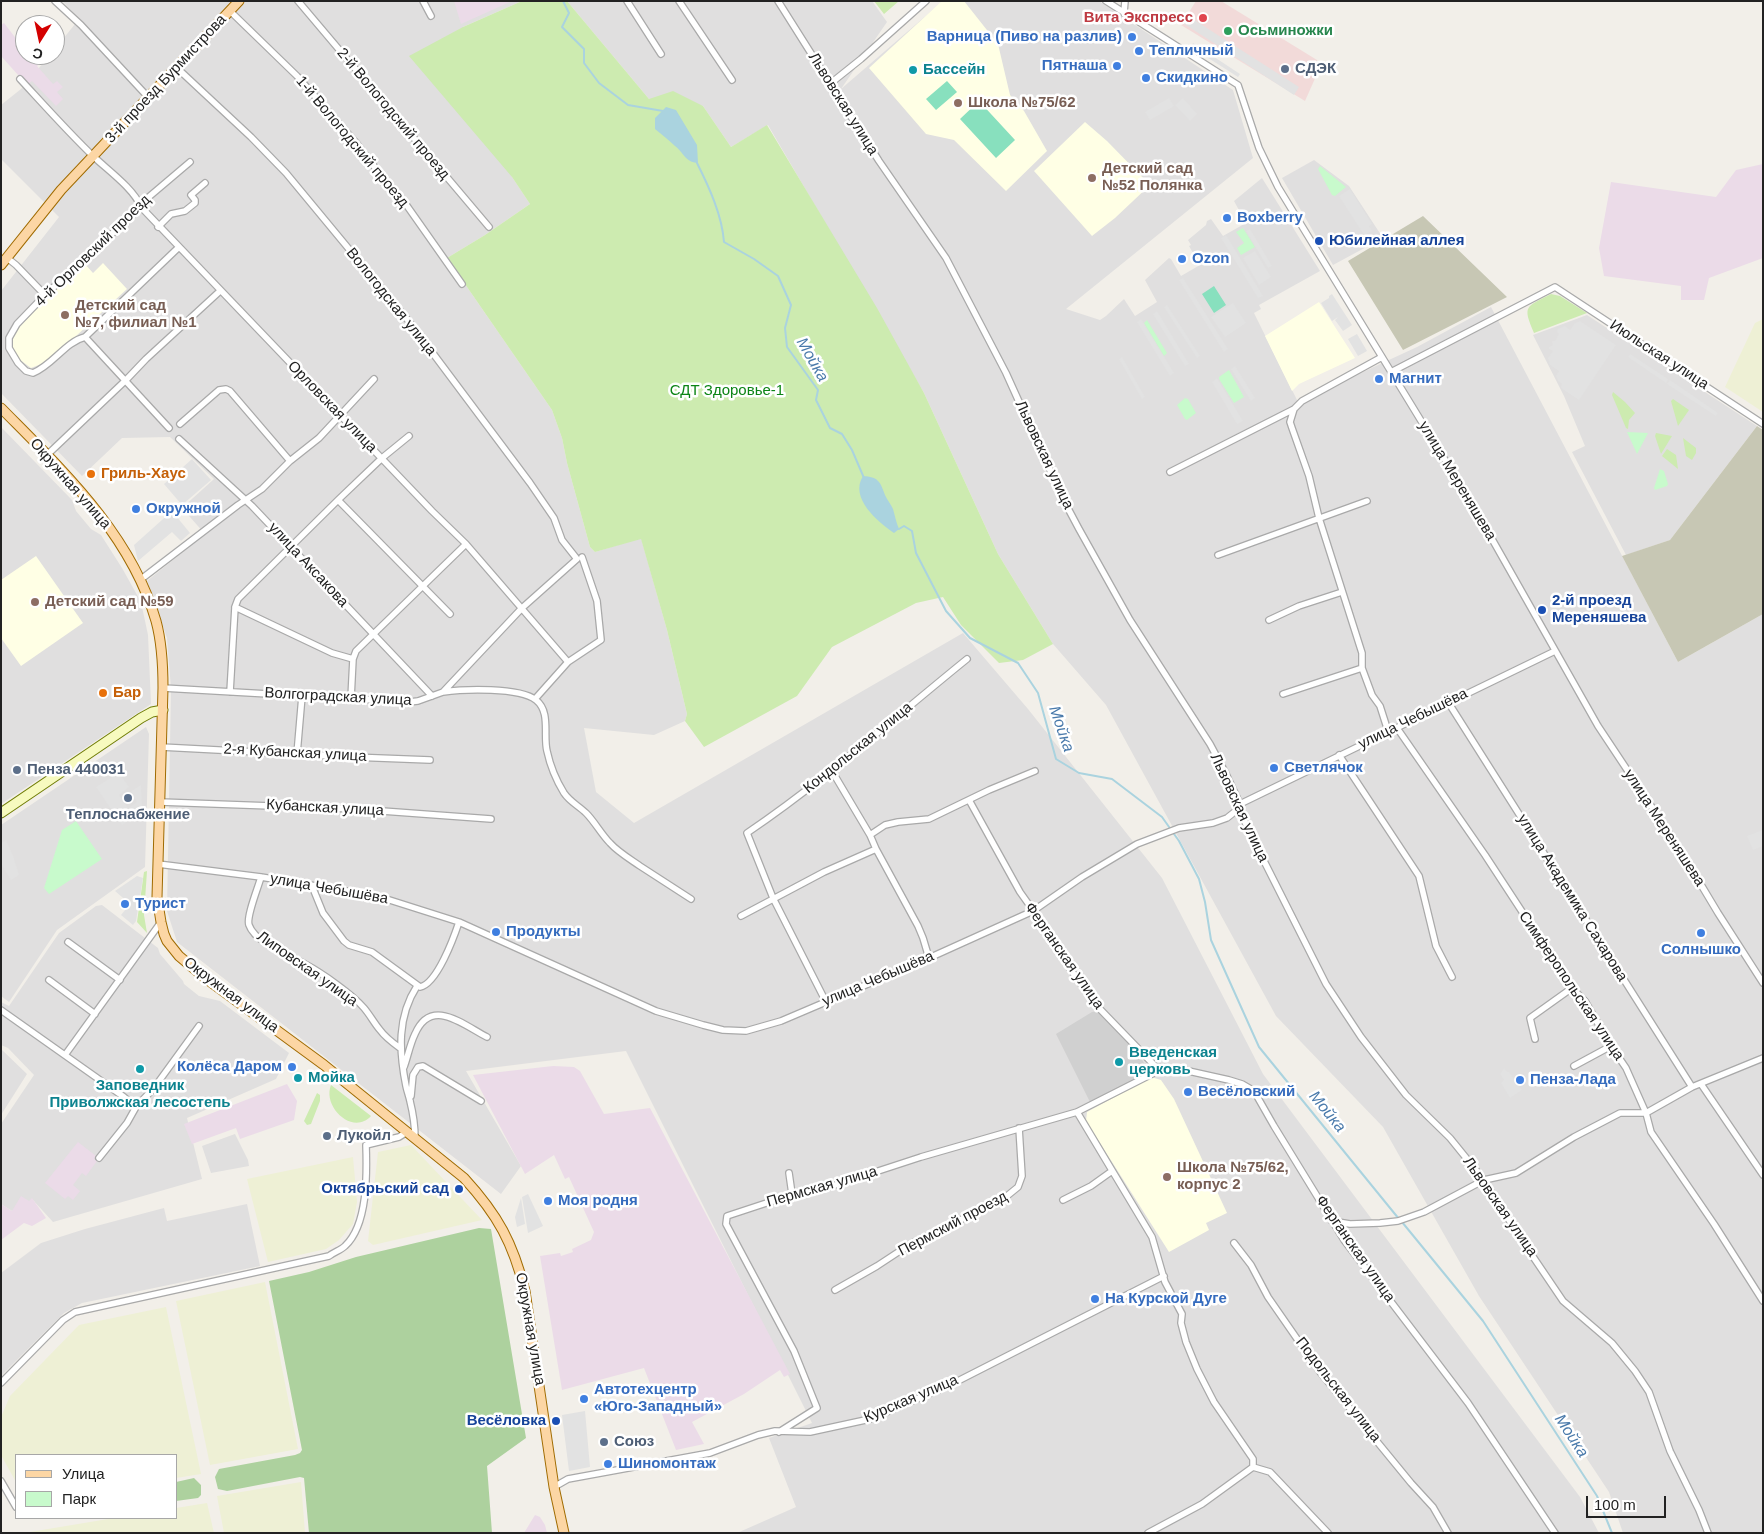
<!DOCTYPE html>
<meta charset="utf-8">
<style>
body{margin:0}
#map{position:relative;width:1764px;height:1534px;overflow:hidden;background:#f2efe9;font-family:Arial,sans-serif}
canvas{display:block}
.frame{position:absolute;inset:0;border:2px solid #222;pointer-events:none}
.legend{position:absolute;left:15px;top:1454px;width:162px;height:65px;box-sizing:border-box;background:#fff;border:1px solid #a7a7a7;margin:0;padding:6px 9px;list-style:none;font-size:15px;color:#222}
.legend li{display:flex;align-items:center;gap:10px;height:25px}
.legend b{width:25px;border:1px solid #a7a7a7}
.north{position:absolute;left:15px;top:15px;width:50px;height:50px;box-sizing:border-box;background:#fff;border:1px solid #a7a7a7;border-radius:50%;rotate:190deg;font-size:14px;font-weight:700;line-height:20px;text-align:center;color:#222}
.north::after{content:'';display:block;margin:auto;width:18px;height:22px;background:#d40000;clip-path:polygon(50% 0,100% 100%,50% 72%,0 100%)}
.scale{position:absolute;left:1586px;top:1496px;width:80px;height:22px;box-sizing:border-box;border:2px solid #222;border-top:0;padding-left:6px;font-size:15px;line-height:18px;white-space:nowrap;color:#222;-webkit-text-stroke:4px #fff;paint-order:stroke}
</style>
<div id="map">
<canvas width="1764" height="1534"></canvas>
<div class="frame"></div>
<ul class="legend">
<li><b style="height:6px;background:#fcd6a4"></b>Улица</li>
<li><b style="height:14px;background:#c8facc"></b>Парк</li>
</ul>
<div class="north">С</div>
<div class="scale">100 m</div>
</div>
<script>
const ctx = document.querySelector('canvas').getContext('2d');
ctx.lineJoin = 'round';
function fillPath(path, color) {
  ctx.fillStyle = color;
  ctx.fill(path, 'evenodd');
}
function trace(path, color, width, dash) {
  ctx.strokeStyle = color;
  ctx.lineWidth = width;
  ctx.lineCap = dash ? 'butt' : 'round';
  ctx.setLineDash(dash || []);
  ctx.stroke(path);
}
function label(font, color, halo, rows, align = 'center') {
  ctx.font = font + ' Arial,sans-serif';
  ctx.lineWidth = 5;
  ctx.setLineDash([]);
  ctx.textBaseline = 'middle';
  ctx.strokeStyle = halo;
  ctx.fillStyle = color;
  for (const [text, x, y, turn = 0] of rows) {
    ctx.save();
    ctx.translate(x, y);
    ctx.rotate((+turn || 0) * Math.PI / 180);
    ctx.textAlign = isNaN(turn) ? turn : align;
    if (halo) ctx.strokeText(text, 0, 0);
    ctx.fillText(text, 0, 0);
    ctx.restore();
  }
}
fillPath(new Path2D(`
 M62,1H522L463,27L512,177L530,204L485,235L447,258L552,410L562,438L567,463L590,547L595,552L641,538L667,630L687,714L685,721L654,735L584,728L596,792L634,823L963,633L1028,709L1162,878L1263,1074L1580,1497L1599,1533H737L796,1507L769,1438L812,1423L626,1051L466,1071L521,1166L501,1194L177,942L167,911L171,689L167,638L147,581L205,534L182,508L214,479L170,437L122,438L82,476L1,393V291L59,217L1,159V105L21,89L50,55H55V49L79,19Z
 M567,1H872L887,22L841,89L943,1H1099L1233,90L1253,158L1066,309L1100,320L1106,316L1124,299L1135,316L1157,302L1145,280L1169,258L1171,259L1181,276L1200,265L1189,246L1191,245L1188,240L1206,225L1207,221L1211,219L1223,236L1246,223L1234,201L1262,178L1320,271L1259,305L1261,309L1254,313L1298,402L1417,347L1491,307L1678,662L1763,614V1533H1623L1609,1492L1479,1296L1383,1127L1276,1016L1106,705L1053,644L998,554L924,393L768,125L731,147L703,106L649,99Z
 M1314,160L1349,186L1383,238L1333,265L1282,178Z
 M1587,315L1757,426L1670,540L1626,555L1572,452L1585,446L1564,396L1533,335Z
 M1,427L72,500L76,511L91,529L101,535L122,568L141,602L148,635L151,704L1,804Z
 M146,727L149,734L145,867L57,930L9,1002L1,996V825Z
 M102,905L158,948L160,954L183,981L184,984L199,996L220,1001L289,1053L276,1079L187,1118L202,1179L53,1222L32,1199L30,1202L12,1211L1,1204V1124L34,1075L8,1048L1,1045V1002L9,1006L59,933L96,906Z
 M1,1049L27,1074L1,1115Z
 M235,1134L248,1160L249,1166L211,1173L202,1146Z
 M247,1204L260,1266L82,1303L64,1313L1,1376V1273L41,1243L85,1229L164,1208L167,1221Z`), '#e0dfdf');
fillPath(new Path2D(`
 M1196,1H1221L1317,60V74L1305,101L1181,25Z`), '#f2dad9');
fillPath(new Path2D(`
 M454,1H512L461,24Z
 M4,23L21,45L25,42V55H49L37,66L53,84L57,81L63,87L57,92L63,99L56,106L32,81L27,85L1,56V25Z
 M1763,164V258L1709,278L1704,300H1681V286L1604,276L1599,248L1611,182L1716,197L1736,170Z
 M553,1066L574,1067L580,1071L604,1114L650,1108L790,1374L784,1377L780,1370L744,1394L692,1422L704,1444L676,1450L644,1368L562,1390L540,1256L560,1253L561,1256L573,1252L572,1249L591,1240L594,1232L569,1177L565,1179L554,1155L525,1174L473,1075Z
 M287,1084L297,1101L294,1120L240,1139L236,1128L192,1144L184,1124Z
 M78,1142L96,1156L94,1159L97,1161L86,1176L82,1173L73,1185L80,1191L73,1200L68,1196L65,1199L45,1183Z
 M21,1196L29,1201L32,1198L46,1218L32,1226L24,1223L1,1240V1204L12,1211Z
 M535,1515L540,1517L545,1525L547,1533H524Z`), '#ebdbe8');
fillPath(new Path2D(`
 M942,1H964L998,44L1010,95L1024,111L1047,151L1006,191L954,140L926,134L869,68Z
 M1085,122L1107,141L1150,185L1115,218L1092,236L1034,171Z
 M84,263L93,273L103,263L127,289L49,361L31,368L16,357L12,346V335L47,298Z
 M1319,302L1355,358L1299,384L1292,391L1265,336Z
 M36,556L83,623L21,666L1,638V580Z
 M1151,1077L1161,1080L1174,1099L1227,1213L1206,1223L1209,1230L1169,1252L1086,1121L1087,1112Z`), '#ffffe5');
fillPath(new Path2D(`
 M1098,1011L1139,1055L1144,1063L1141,1076L1090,1102L1056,1034L1092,1012Z`), '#d0d0d0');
fillPath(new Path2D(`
 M1423,216L1507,297L1403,350L1348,261Z
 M1757,426L1763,430V614L1678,662L1622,556L1670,540Z`), '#c7c7b4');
fillPath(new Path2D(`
 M1763,319V412L1725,387L1755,323Z
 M411,1145L482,1220L373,1245L368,1241L378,1152Z
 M353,1157L357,1202L353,1224L339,1240L326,1249L268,1262L247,1179Z
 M265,1282L298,1449L210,1465L176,1301Z
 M166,1307L201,1474L176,1478V1455H16V1482L1,1455V1417L10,1396L79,1325Z
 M301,1482L305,1533H224L217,1496Z
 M207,1503L214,1533H24L114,1518H176V1508Z`), '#eef0d5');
fillPath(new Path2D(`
 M522,1H567L649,99L673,91L703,106L731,147L767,125L877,308L924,393L998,554L1053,644L1023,660L999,663L961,625L943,597L916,603L832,647L797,696L704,747L685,721L687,714L667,630L641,539L595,552L590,547L567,463L562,438L552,410L447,258L485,235L530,204L512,177L409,56L463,27Z
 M874,1H899L884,14Z
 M1551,294L1560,296L1587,313L1534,333C1522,305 1526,307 1551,294Z
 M1613,392L1625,402L1635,413L1629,420L1628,429L1626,428L1612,395Z
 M1673,399L1689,410L1678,426L1671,401Z
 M1656,433L1672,436L1661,454L1655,436Z
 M1683,438L1696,448V453L1692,460L1686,456Z
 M1667,449L1676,455L1678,469L1662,456Z
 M147,871L144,915L147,933L137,922L144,872Z
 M331,1085L371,1116C353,1136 322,1107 331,1085Z
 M317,1093L320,1095V1101L311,1124L307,1125L304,1121Z`), '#cdebb0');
fillPath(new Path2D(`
 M479,1228L491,1229L526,1438L487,1466L492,1533H309L304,1478L300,1477L227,1491L218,1489L215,1477L219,1469L295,1455L300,1453L302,1450L269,1281L309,1272L356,1257Z
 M194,1478L201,1485V1495L198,1498L176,1501V1482Z`), '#add19e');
fillPath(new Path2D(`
 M1320,166L1346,187L1335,196L1332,195L1318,169Z
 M1243,228L1255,247L1241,255L1237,248L1244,243L1236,232Z
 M1147,320L1167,353L1164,356L1144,323Z
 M1229,370L1244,397L1234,403L1219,379V377Z
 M1185,398L1188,399L1196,413L1187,420L1185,419L1177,405Z
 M1627,432L1648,433L1637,454Z
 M1660,469L1664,471L1668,484L1667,486L1655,490L1654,488Z
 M76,821L102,859L49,894L44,888L62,830Z`), '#c8facc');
fillPath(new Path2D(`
 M947,81L957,92L936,110L926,99Z
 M979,101L1015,140L996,158L960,119Z
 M1214,286L1226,305L1214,313L1202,294Z`), '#88e0be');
fillPath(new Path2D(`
 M1188,16L1299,87L1294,95L1183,23Z
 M1193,43L1240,74L1238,77L1191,47Z
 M1169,98L1174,106L1150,120L1145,112Z
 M1183,98L1197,114L1190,121L1175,105Z
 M1350,189L1372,224L1369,226L1372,231L1364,235L1339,196Z
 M1250,229L1272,266L1268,268L1246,231Z
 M1226,235L1263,296L1258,298L1221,238Z
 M1255,251L1271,277L1259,285L1243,258Z
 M1183,278L1228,349L1224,352L1179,280Z
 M1332,294L1352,325L1343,331L1335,320L1338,317L1332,321L1321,303L1329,298V296Z
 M1233,303L1246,323L1225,337L1211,317Z
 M1167,305L1200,356L1197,358L1164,307Z
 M1157,311L1189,364L1185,366L1153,314Z
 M1141,319L1174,373L1170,376L1137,322Z
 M1580,321L1616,345L1579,400L1561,388L1562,384L1558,381L1556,376L1559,371L1550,365L1548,358L1553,351L1549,349V347L1553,345L1552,341H1555L1559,334L1557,332L1558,329L1565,326L1570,330L1574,324Z
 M1357,334L1367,351L1358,356L1348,339Z
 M1630,354L1668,379L1666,383L1628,357Z
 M1122,357L1145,397L1142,399L1119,359Z
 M1235,366L1255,398L1251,401L1231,369Z
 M1217,378L1243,421L1237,424L1212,382Z
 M1670,380L1718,413L1716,416L1667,384Z
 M192,459L211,480L182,505L164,484Z
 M172,511L190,533L181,541L172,532L138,561L134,545Z
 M119,773L129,787L119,795L128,808L137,802L130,792L141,785L142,812L122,825L96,787Z
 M1763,830V846L1753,850L1747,836Z
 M6,840L13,856L19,875L11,880L1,864V843Z
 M137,876L143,878L136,921L133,925L121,915L130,904L115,891Z
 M1504,1068L1507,1072H1509L1522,1090L1510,1098L1501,1083L1504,1080L1500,1074Z
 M528,1194L543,1226L528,1233L522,1197Z
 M521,1198L525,1224L517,1227L515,1217Z
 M585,1411L590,1467L569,1471L562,1415Z`), '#e2e2e2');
fillPath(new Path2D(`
 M666,107L676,110L697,145L698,163C685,162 684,153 675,146C669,140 662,135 655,129V118Z
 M863,476C878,477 880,481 885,495C887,500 891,504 893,509C895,516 896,522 899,529L894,533C878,522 849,498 863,476Z`), '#aad3df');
trace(new Path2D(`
 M563,1L569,13L562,27L584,49V63L599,83L628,105L663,111L664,113
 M697,163C709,187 722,215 724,242L754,259L778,276L791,305L785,328L787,347L818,390L816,400L830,428L842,434L852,450L864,478
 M899,529L904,526L912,531L916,553L946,611L970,638L1018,663L1038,693L1056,759L1079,773L1112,779L1162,817L1179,841L1199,879L1205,902L1211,940L1259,1047L1399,1219
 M1402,1222L1483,1321L1597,1496L1612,1533`), '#aad3df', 2);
const minor = new Path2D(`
 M55,1L81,25L148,97
 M298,1L489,227
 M423,1L431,16
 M627,1L661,54
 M679,1L732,80
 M778,1L879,161L946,258L1006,373L1063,499L1079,529L1130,620L1210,744L1226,774L1240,804L1244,820L1262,857L1326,984L1361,1037L1406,1095L1450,1138L1484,1180L1519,1236L1563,1301L1612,1343L1635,1371L1649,1392L1670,1451L1699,1510L1708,1533
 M1106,1L1238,85L1259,148L1278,187L1475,509L1598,726L1679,848L1718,913L1763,983
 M230,11L297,76L357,144L390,187L405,203L462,284
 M1124,13L1125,1
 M20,79C44,105 68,132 94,157C109,171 134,189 141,207L432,511L466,544L568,662
 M831,83L861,59L926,1
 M158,227L171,214L185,211L195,203V200L191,195L205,183
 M178,248L85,337C65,342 53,365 33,373L26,371L18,363L9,348V338L17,324L45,295L141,207L144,201L190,162
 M6,257L16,265L45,295
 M85,337L169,428
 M1391,372L1555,287L1763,424
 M1294,409L1290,422L1292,428L1309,476L1319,518L1362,653V668L1372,695L1380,706L1388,731
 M180,424L219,390L226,389L230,391L290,461
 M179,439L252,506L432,696
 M47,455L126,380L146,359L220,291
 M1170,472L1294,409L1302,401L1382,357
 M338,500L450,614
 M1218,555L1367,501
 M140,580L238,505L262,489L290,461L319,438L374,379
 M235,607L332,653L353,659
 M1269,620L1299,606L1342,592
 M163,688L409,702L418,701L443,692L522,608L577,559L562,540L554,518L530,483L411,324L286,173L251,137L177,68
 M230,692L235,607L238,599L338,500L382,458L409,436
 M443,692C464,689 519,687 536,700C551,712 543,735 547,751C550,765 556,780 564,793C570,802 579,806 586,813C595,822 601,834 610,843C618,852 630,859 640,866C657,877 674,888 691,899
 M1283,694L1362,668
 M351,698L353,659L356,651L466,544
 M535,699L568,662L601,640L597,601L582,557
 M1448,702L1692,1087
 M1397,728L1485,855L1572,988L1585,1001L1611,1046L1626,1068L1646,1113L1651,1132L1714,1224L1763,1301
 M161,747L352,757L430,760
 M297,754L302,696
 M1339,755L1419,876L1436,946L1452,977
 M832,771L870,835
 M969,800L1020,892L1052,937L1068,966L1096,1005L1156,1067L1184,1070L1229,1080L1242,1084L1254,1091L1274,1126L1344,1240L1468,1403L1555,1533
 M160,802L355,809L491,819
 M876,849L918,926L923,938L929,958
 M158,864L261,877L377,896L459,922L656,1011L703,1025L723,1030L746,1031L781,1021L929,958L1033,911L1082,877L1137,844L1179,828L1213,823L1227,818L1237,810L1240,804L1555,651
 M261,877C258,888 246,917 249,925C255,943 291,956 305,964C322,973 352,994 364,1008C370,1015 374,1023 380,1030C385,1037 393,1043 400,1048
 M312,886L323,913L344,941L349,945L372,952L420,987C437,984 454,937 459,922
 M741,916L824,872L876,849L870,835L885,825L898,822L929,819L989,790L1035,771
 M68,942L120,980
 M49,980L95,1014
 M826,1002L773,898L747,833C824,781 894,718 967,659
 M1,1010L124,1097L136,1107
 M1535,1039L1530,1018L1572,988
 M65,1055L161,922
 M1574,1066L1611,1046
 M404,1067C408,1056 410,1044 415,1034C431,997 462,1024 487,1037
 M1701,1084L1763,1175
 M411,1096L413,1075L418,1067L423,1066L481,1101
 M1077,1112L1152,1237L1165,1282L1182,1314L1181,1323L1186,1342L1197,1369L1214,1402L1253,1459V1467
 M415,1139C415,1126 413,1113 410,1101C409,1096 407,1091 406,1086C399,1051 397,1017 417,986
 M99,1158L127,1123L136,1107L154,1088L199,1026
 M789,1173L792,1194
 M1063,1200L1091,1186L1112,1171
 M1332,1221L1350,1224L1380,1223L1398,1221L1424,1212L1484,1180L1516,1173L1574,1137L1620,1113H1646L1692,1087L1763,1058
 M1234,1243L1251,1265L1268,1297L1320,1372L1411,1483L1433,1507L1448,1533
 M835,1290L877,1266L912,1243L1002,1200L1018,1187L1022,1176L1019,1128
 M1,1383L63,1320L75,1312L329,1256C334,1252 341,1250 345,1246C368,1225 367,1173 366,1145L399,1137L407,1132
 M779,1432L817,1408L794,1351L726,1224L727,1216L809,1189L820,1190L921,1157L1077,1112L1152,1074L1156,1067
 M1,1481L16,1507
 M554,1487L568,1479L710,1453L758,1435L775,1431L810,1432L870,1419L952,1384L1164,1276
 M1148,1533L1202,1504L1253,1467L1270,1472L1328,1533`);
const secondary = new Path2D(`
 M1,813L141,718L152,712L163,710`);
const primary = new Path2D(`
 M1,265L61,190L239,1
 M1,408C62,470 131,534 156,621C162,643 163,666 163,688L157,897L161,922L164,934L167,941L179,956L204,977L324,1065L464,1178C498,1215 513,1243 525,1291L554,1487L564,1533`);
trace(minor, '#a9a9a9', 8);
trace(secondary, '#707d05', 11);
trace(primary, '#a06b00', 11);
trace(minor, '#fff', 5.5);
trace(secondary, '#f7fabf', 9);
trace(primary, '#fcd6a4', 9);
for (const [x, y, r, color] of [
 [1203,18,5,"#e0444e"],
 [1228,31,5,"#2e9e5b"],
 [1132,37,5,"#3f7fe0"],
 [1139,51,5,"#3f7fe0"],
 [1117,66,5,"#3f7fe0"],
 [1285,69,5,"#5c6f8a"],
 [913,70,5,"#0f9aa8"],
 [1146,78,5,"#3f7fe0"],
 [958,103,5,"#8d6e63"],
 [1092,178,5,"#8d6e63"],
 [1227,218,5,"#3f7fe0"],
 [1319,241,5,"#1a4fb4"],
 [1182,259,5,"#3f7fe0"],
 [65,315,5,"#8d6e63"],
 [1379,379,5,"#3f7fe0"],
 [91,474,5,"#e8710a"],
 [136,509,5,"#3f7fe0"],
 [35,602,5,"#8d6e63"],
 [1542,610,5,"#1a4fb4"],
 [103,693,5,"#e8710a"],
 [1274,768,5,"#3f7fe0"],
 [17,770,5,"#5c6f8a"],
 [128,798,5,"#5c6f8a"],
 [125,904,5,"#3f7fe0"],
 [496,932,5,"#3f7fe0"],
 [1701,933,5,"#3f7fe0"],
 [1119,1062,5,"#0f9aa8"],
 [292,1067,5,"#3f7fe0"],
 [140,1069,5,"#0f9aa8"],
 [298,1078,5,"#0f9aa8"],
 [1520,1080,5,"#3f7fe0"],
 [1188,1092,5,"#3f7fe0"],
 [327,1136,5,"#5c6f8a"],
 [1167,1177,5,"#8d6e63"],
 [459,1189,5,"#1a4fb4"],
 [548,1201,5,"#3f7fe0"],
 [1095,1299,5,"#3f7fe0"],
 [584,1399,5,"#3f7fe0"],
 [556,1421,5,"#1a4fb4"],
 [604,1442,5,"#5c6f8a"],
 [608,1464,5,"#3f7fe0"]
]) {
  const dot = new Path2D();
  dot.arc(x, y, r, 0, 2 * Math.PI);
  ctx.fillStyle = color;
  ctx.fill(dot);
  trace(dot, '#fff', 2);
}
label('bold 15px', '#be3a42', '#fff', [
 ["Вита Экспресс",1193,18]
], 'right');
label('bold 15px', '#27864d', '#fff', [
 ["Осьминожки",1238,31]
], 'left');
label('bold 15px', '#366cbe', '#fff', [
 ["Варница (Пиво на разлив)",1122,37,"right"],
 ["Тепличный",1149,51],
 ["Пятнаша",1107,66,"right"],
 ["Скидкино",1156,78],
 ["Boxberry",1237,218],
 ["Ozon",1192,259],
 ["Магнит",1389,379],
 ["Окружной",146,509],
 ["Светлячок",1284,768],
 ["Турист",135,904],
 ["Продукты",506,932],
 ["Солнышко",1701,950,"center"],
 ["Колёса Даром",282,1067,"right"],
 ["Пенза-Лада",1530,1080],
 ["Весёловский",1198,1092],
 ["Моя родня",558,1201],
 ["На Курской Дуге",1105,1299],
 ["Автотехцентр",594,1390],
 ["«Юго-Западный»",594,1407],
 ["Шиномонтаж",618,1464]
], 'left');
label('bold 15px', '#4e5e75', '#fff', [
 ["СДЭК",1295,69],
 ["Пенза 440031",27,770],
 ["Теплоснабжение",128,815,"center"],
 ["Лукойл",337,1136],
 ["Союз",614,1442]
], 'left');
label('bold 15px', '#0d838f', '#fff', [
 ["Бассейн",923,70],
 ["Введенская",1129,1053],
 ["церковь",1129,1070],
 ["Мойка",308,1078],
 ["Заповедник",140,1086,"center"],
 ["Приволжская лесостепь",140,1103,"center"]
], 'left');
label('15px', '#222', '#fff', [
 ["3-й проезд Бурмистрова",166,79,-47],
 ["Львовская улица",843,104,58],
 ["2-й Вологодский проезд",393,114,50],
 ["1-й Вологодский проезд",352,142,50],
 ["4-й Орловский проезд",93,251,-44],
 ["Вологодская улица",391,302,51],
 ["Июльская улица",1659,355,33],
 ["Орловская улица",332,407,46],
 ["Львовская улица",1044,455,65],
 ["улица Мереняшева",1457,481,59],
 ["Окружная улица",70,484,49],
 ["улица Аксакова",308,565,47],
 ["Волгоградская улица",338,697,3],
 ["улица Чебышёва",1413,719,-26],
 ["Кондольская улица",858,748,-39],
 ["2-я Кубанская улица",295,753,3],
 ["Кубанская улица",325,808,3],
 ["Львовская улица",1239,808,65],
 ["улица Мереняшева",1664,828,57],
 ["улица Чебышёва",329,889,10],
 ["улица Академика Сахарова",1572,898,58],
 ["Ферганская улица",1064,956,55],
 ["Липовская улица",307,969,35],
 ["улица Чебышёва",878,979,-23],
 ["Симферопольская улица",1571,986,56],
 ["Окружная улица",231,995,37],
 ["Пермская улица",822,1187,-16],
 ["Львовская улица",1500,1207,55],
 ["Пермский проезд",953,1224,-28],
 ["Ферганская улица",1355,1249,55],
 ["Окружная улица",530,1329,80],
 ["Подольская улица",1338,1390,52],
 ["Курская улица",911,1399,-23]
]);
label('bold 15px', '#785e54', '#fff', [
 ["Школа №75/62",968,103],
 ["Детский сад",1102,169],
 ["№52 Полянка",1102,186],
 ["Детский сад",75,306],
 ["№7, филиал №1",75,323],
 ["Детский сад №59",45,602],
 ["Школа №75/62,",1177,1168],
 ["корпус 2",1177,1185]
], 'left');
label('bold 15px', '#164399', '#fff', [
 ["Юбилейная аллея",1329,241],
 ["2-й проезд",1552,601],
 ["Мереняшева",1552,618],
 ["Октябрьский сад",449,1189,"right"],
 ["Весёловка",546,1421,"right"]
], 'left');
label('15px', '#0c8416', '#fff', [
 ["СДТ Здоровье-1",727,391]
]);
label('bold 15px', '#c56008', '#fff', [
 ["Гриль-Хаус",101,474],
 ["Бар",113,693]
], 'left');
label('italic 16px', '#4a7aab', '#fff', [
 ["Мойка",812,360,60],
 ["Мойка",1061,729,71],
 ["Мойка",1327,1112,51],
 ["Мойка",1571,1436,57]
]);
</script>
